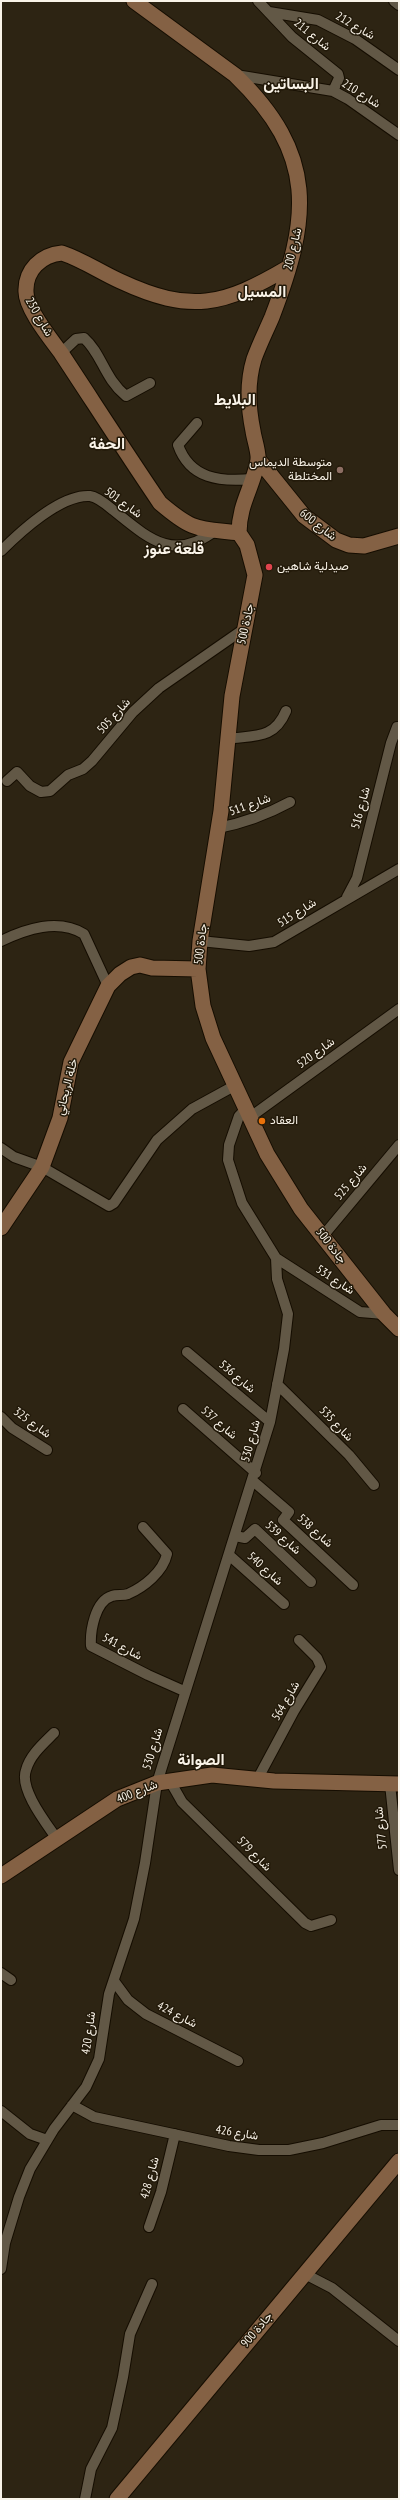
<!DOCTYPE html>
<meta charset="utf-8">
<style>
body{margin:0}
#map{position:relative;width:400px;height:2500px;overflow:hidden;background:#2d2413;font-family:"PT Sans Narrow",sans-serif}
canvas{display:block}
.frame{position:absolute;inset:0;border:2px solid #f9f3e8;pointer-events:none}
</style>
<div id="map">
<canvas width="400" height="2500"></canvas>
<div class="frame"></div>
</div>
<script>
const ctx = document.querySelector('canvas').getContext('2d');
ctx.lineJoin = 'round';
function trace(path, color, width, dash) {
  ctx.strokeStyle = color;
  ctx.lineWidth = width;
  ctx.lineCap = dash ? 'butt' : 'round';
  ctx.setLineDash(dash || []);
  ctx.stroke(path);
}
function label(font, color, halo, rows, align = 'center') {
  ctx.font = font + ' "PT Sans Narrow",Vazirmatn,sans-serif';
  ctx.lineWidth = 3;
  ctx.setLineDash([]);
  ctx.textBaseline = 'middle';
  ctx.strokeStyle = halo;
  ctx.fillStyle = color;
  for (const [text, x, y, turn = 0] of rows) {
    ctx.save();
    ctx.translate(x, y);
    ctx.rotate((+turn || 0) * Math.PI / 180);
    ctx.textAlign = isNaN(turn) ? turn : align;
    if (halo) ctx.strokeText(text, 0, 0);
    ctx.fillText(text, 0, 0);
    ctx.restore();
  }
}
const minor = new Path2D(`
 M258,1L292,37L338,74L339,78L333,91
 M394,1L399,5
 M269,12L318,20L355,39L399,70
 M236,75L333,91L348,99L399,135
 M61,353L76,339L84,338C102,354 104,378 126,396L150,383
 M197,423L178,445C190,479 220,482 252,479
 M1,551C20,532 61,494 90,496C98,497 107,505 113,510C148,538 173,563 216,530
 M227,739C254,735 274,740 286,711
 M7,781L17,772L30,786L41,792L50,791L68,775L83,769L92,761L133,712L159,688L244,629
 M218,828C244,823 266,815 290,802
 M347,897L357,878L391,743L397,727H399
 M1,941C26,929 58,918 84,934L108,986
 M200,941L249,946L274,942L399,869
 M249,1118L399,1009
 M1,1148L14,1157L42,1167L109,1206L114,1203L157,1140L192,1109L234,1086
 M323,1236L399,1145
 M276,1258L360,1312L384,1314
 M187,1352L270,1422
 M277,1384L349,1455L374,1485
 M183,1409L256,1473
 M1,1417L12,1428L47,1450
 M253,1481L289,1512L283,1520L353,1585
 M143,1527L167,1554C163,1572 144,1587 128,1594C123,1596 117,1594 112,1596C95,1601 90,1631 91,1646L148,1675L184,1691
 M235,1536L245,1538L255,1529L311,1582
 M229,1555L284,1604
 M54,1733C43,1744 30,1755 26,1770C19,1789 46,1823 57,1839
 M257,1780L294,1711L321,1667L317,1658L299,1640
 M170,1781L182,1802L305,1923L311,1926L331,1920
 M390,1784L399,1870
 M1,1973L11,1980
 M114,1981L128,2000L146,2014L238,2061
 M72,2105L94,2117L229,2146L259,2150H289L323,2143L381,2125H399
 M1,2111L30,2134L47,2140
 M149,2227L161,2192L175,2134
 M1,2269L5,2243L19,2197L30,2169L54,2129L86,2087L99,2059L109,1994L134,1919L145,1863L157,1783L270,1422L284,1349L288,1314L277,1279L276,1258L242,1203L228,1160L229,1145L239,1116L245,1110
 M305,2274L332,2288L399,2341
 M85,2499L91,2469L112,2428L123,2377L130,2334L152,2284`);
const secondary = new Path2D(`
 M134,1L235,75C318,155 310,218 272,317C266,331 259,345 254,359C247,382 248,407 253,431C254,439 259,452 258,460C253,487 239,504 239,533
 M258,459L304,516L336,540L349,545L364,546L399,536
 M239,533L247,545L255,575L232,696L221,811L200,941L198,969L203,1006L213,1038L267,1154L301,1209L384,1314L399,1329
 M239,533C197,528 194,532 160,503C126,453 94,403 61,353C51,339 26,309 26,292C25,270 41,255 62,253C83,260 100,272 120,281C191,314 223,306 289,267
 M1,1228L42,1167L60,1118L71,1062L108,986L120,974L131,967L140,965L152,968L198,969
 M1,1876L117,1799L157,1783L212,1775L274,1781L399,1784
 M117,2499L399,2161`);
trace(minor, '#150d01', 12);
trace(secondary, '#150d01', 17);
trace(minor, '#625846', 10);
trace(secondary, '#846144', 15);
for (const [x, y, r, color] of [
 [340,470,4,"#8d6e63"],
 [269,567,4,"#e0444e"],
 [262,1121,4,"#e8710a"]
]) {
  const dot = new Path2D();
  dot.arc(x, y, r, 0, 2 * Math.PI);
  ctx.fillStyle = color;
  ctx.fill(dot);
  trace(dot, '#231a0a', 1.5);
}
label('12px', '#f9f3e8', '#231a0a', [
 ["شارع 212",355,26,30],
 ["شارع 211",312,35,39],
 ["شارع 210",361,94,32],
 ["شارع 200",293,249,-76],
 ["شارع 250",39,317,60],
 ["شارع 501",123,503,36],
 ["شارع 600",318,525,38],
 ["جادة 500",246,624,-78],
 ["شارع 505",114,716,-48],
 ["شارع 511",250,805,-20],
 ["شارع 516",361,808,-75],
 ["شارع 515",297,913,-32],
 ["جادة 500",201,944,-83],
 ["شارع 520",316,1053,-36],
 ["خلة الريحاني",67,1087,-76],
 ["شارع 525",351,1182,-50],
 ["جادة 500",331,1246,52],
 ["شارع 531",335,1280,33],
 ["شارع 536",237,1377,40],
 ["شارع 325",32,1423,36],
 ["شارع 537",219,1423,41],
 ["شارع 535",336,1424,46],
 ["شارع 530",251,1441,-75],
 ["شارع 538",315,1531,42],
 ["شارع 539",283,1538,42],
 ["شارع 540",265,1569,42],
 ["شارع 541",122,1647,28],
 ["شارع 564",286,1701,-60],
 ["شارع 530",153,1749,-73],
 ["شارع 400",137,1792,-22],
 ["شارع 577",381,1828,-96],
 ["شارع 579",254,1854,45],
 ["شارع 424",177,2015,27],
 ["شارع 420",89,2033,-82],
 ["شارع 426",237,2133,9],
 ["شارع 428",150,2178,-75],
 ["جادة 900",257,2330,-50]
]);
label('12px', '#f9f3e8', '#231a0a', [
 ["متوسطة الديماس",332,463,"right"],
 ["المختلطة",332,477,"right"],
 ["صيدلية شاهين",277,567],
 ["العقاد",270,1121]
], 'left');
label('bold 16px', '#f9f3e8', '#231a0a', [
 ["البساتين",291,84],
 ["المسيل",262,292],
 ["البلايط",235,400],
 ["الحفة",107,444],
 ["قلعة عنوز",174,549],
 ["الصوانة",201,1760]
]);
</script>
